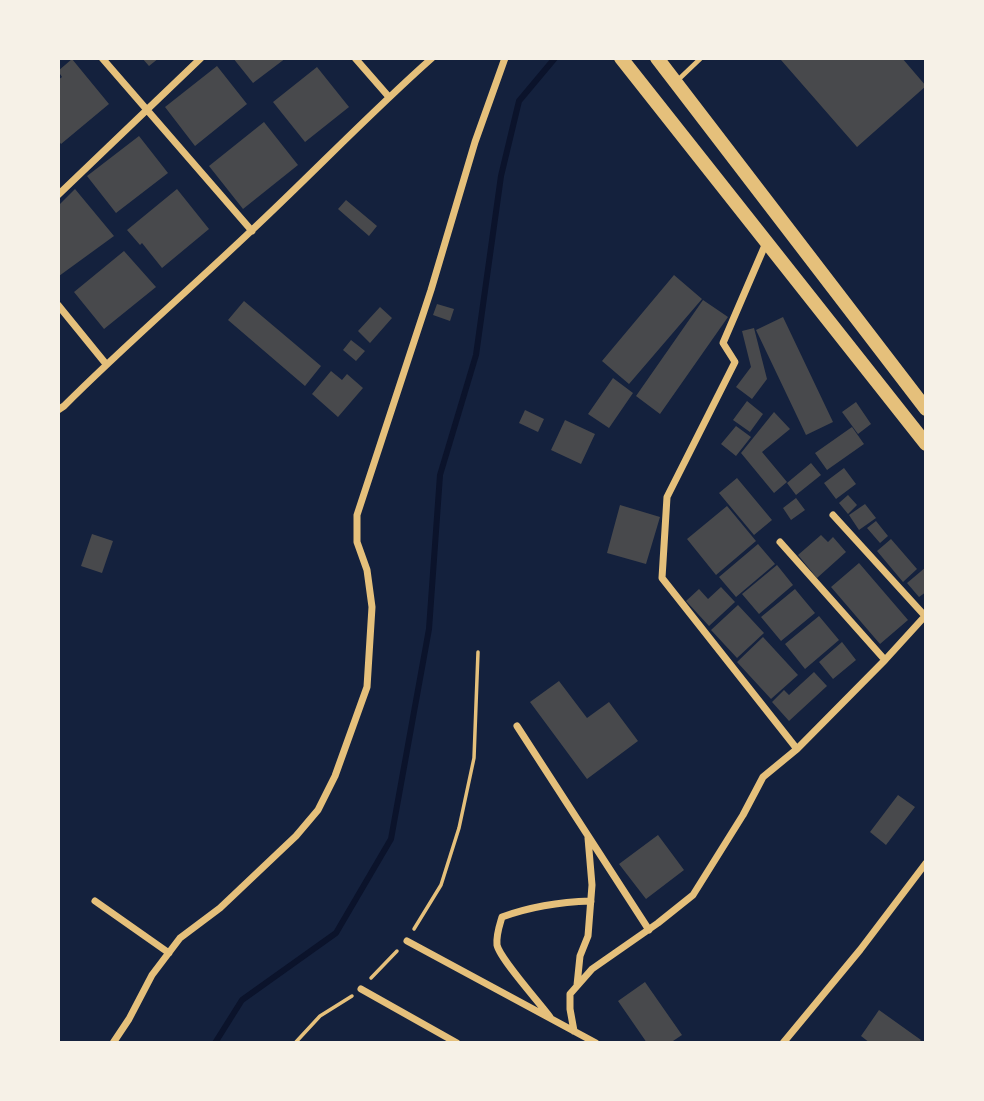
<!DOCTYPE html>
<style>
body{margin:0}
#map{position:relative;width:984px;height:1101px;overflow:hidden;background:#14213d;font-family:"Fira Sans",sans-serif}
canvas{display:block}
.frame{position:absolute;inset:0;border:60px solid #f6f1e7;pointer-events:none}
</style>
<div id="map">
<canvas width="984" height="1101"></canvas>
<div class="frame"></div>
</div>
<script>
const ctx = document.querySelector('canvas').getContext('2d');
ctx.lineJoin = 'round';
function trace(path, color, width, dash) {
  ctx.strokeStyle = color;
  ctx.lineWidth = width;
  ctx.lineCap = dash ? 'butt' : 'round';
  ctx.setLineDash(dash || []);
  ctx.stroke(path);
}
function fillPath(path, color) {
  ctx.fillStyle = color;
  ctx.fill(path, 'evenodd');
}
trace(new Path2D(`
 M215,1043L242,1000L336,933L391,839L429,629L440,475L476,355L501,176L519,101L555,58`), '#0b132b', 6);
fillPath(new Path2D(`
 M142,58H159L149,66Z
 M233,58H286L253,83Z
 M783,58H902L926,86L857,147L781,60Z
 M72,59L109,104L61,144L58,140V80L62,77L58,71Z
 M217,66L247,104L195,146L165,107Z
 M317,67L349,107L305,142L273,102Z
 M264,122L298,165L243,209L209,166Z
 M139,136L168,173L116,213L87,176Z
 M75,189L114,236L59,276L58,206Z
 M177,189L209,229L162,268L142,243L140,245L127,230Z
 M346,200L377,226L369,236L338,209Z
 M124,251L156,287L104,329L74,292Z
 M674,275L702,299L629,384L602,361Z
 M703,300L728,317L660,414L636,396Z
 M244,301L321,366L305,386L228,320Z
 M437,304L454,309L450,321L433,315Z
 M380,307L392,318L370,343L358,331Z
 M783,317L833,422L806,435L756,330Z
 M754,328L767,379L752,399L736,387L751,367L742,331Z
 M351,340L365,351L356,361L343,350Z
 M331,371L342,380L347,374L363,388L338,417L312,394Z
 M613,378L633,393L609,428L588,414Z
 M747,401L763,414L750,432L733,420Z
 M856,402L871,424L858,434L842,412Z
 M525,410L544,419L538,432L519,423Z
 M774,412L790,429L762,452L787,482L774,493L741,453Z
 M565,420L595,434L581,464L551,450Z
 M736,426L751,437L736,456L721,444Z
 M852,427L864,444L827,470L815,453Z
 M811,463L821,475L796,495L787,483Z
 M844,468L856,484L836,499L824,483Z
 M737,478L772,520L754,535L719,493Z
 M848,495L857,505L848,514L839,503Z
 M796,498L805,510L791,520L783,508Z
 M865,504L876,518L859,530L849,515Z
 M620,505L660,517L646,564L607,553Z
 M727,506L756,541L716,575L687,539Z
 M876,521L888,536L880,543L867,528Z
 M92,534L113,541L102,573L81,566Z
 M821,535L828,542L833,537L846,552L817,578L798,555Z
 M891,539L917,569L903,582L877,551Z
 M758,544L775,564L736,597L719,577Z
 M859,563L908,620L880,644L831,587Z
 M777,565L793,585L759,614L742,594Z
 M926,567V592L919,597L907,583Z
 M721,587L735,602L709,626L686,601L699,589L708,599Z
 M795,589L815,613L781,641L761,617Z
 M738,605L764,633L737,658L711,630Z
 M819,616L839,640L805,669L785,644Z
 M763,637L798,675L771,699L737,662Z
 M842,642L856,660L833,679L819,662Z
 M814,672L827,686L789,721L772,702L784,690L789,695Z
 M559,681L587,718L609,702L638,741L587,779L530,702Z
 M898,795L915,807L886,845L870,832Z
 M658,835L684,870L646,899L619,864Z
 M645,982L682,1035L670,1043H647L618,1001Z
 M879,1010L921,1040L918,1043H870L861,1036Z`), '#48494c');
trace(new Path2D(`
 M414,929L441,885L459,828L474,758L478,652
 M371,978L397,951
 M295,1043L320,1016L352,996`), '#e5c07b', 3.5);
trace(new Path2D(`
 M679,79L701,58`), '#e5c07b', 4.5);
trace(new Path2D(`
 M102,58L252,231
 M355,58L389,97
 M58,195L201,58
 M766,243L723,343L735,362L667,497L662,578L797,749L885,660L926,615
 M58,305L106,364
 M58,410L64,406C124,346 189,290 251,231C312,174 370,113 432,58
 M833,515L925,616
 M780,542L885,660
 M517,726L649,930
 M95,901L169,953
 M407,941L596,1043
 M577,985L580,956L588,936L592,885L588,838
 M361,989L457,1043
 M550,1017C539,1002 500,959 497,945C496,935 499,927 502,917C532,906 559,902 591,901
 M574,1031L570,1009V994L592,969L658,923L693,895L743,815L763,777L797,749
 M113,1043L129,1019L152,975L180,938L220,908L296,836L318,810L335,776L367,687L372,607L367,570L357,542V515L431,290L475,142L505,58
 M783,1043L860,950L926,863`), '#e5c07b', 7);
trace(new Path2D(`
 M621,58L926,444
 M657,58L926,409`), '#e5c07b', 14);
</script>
